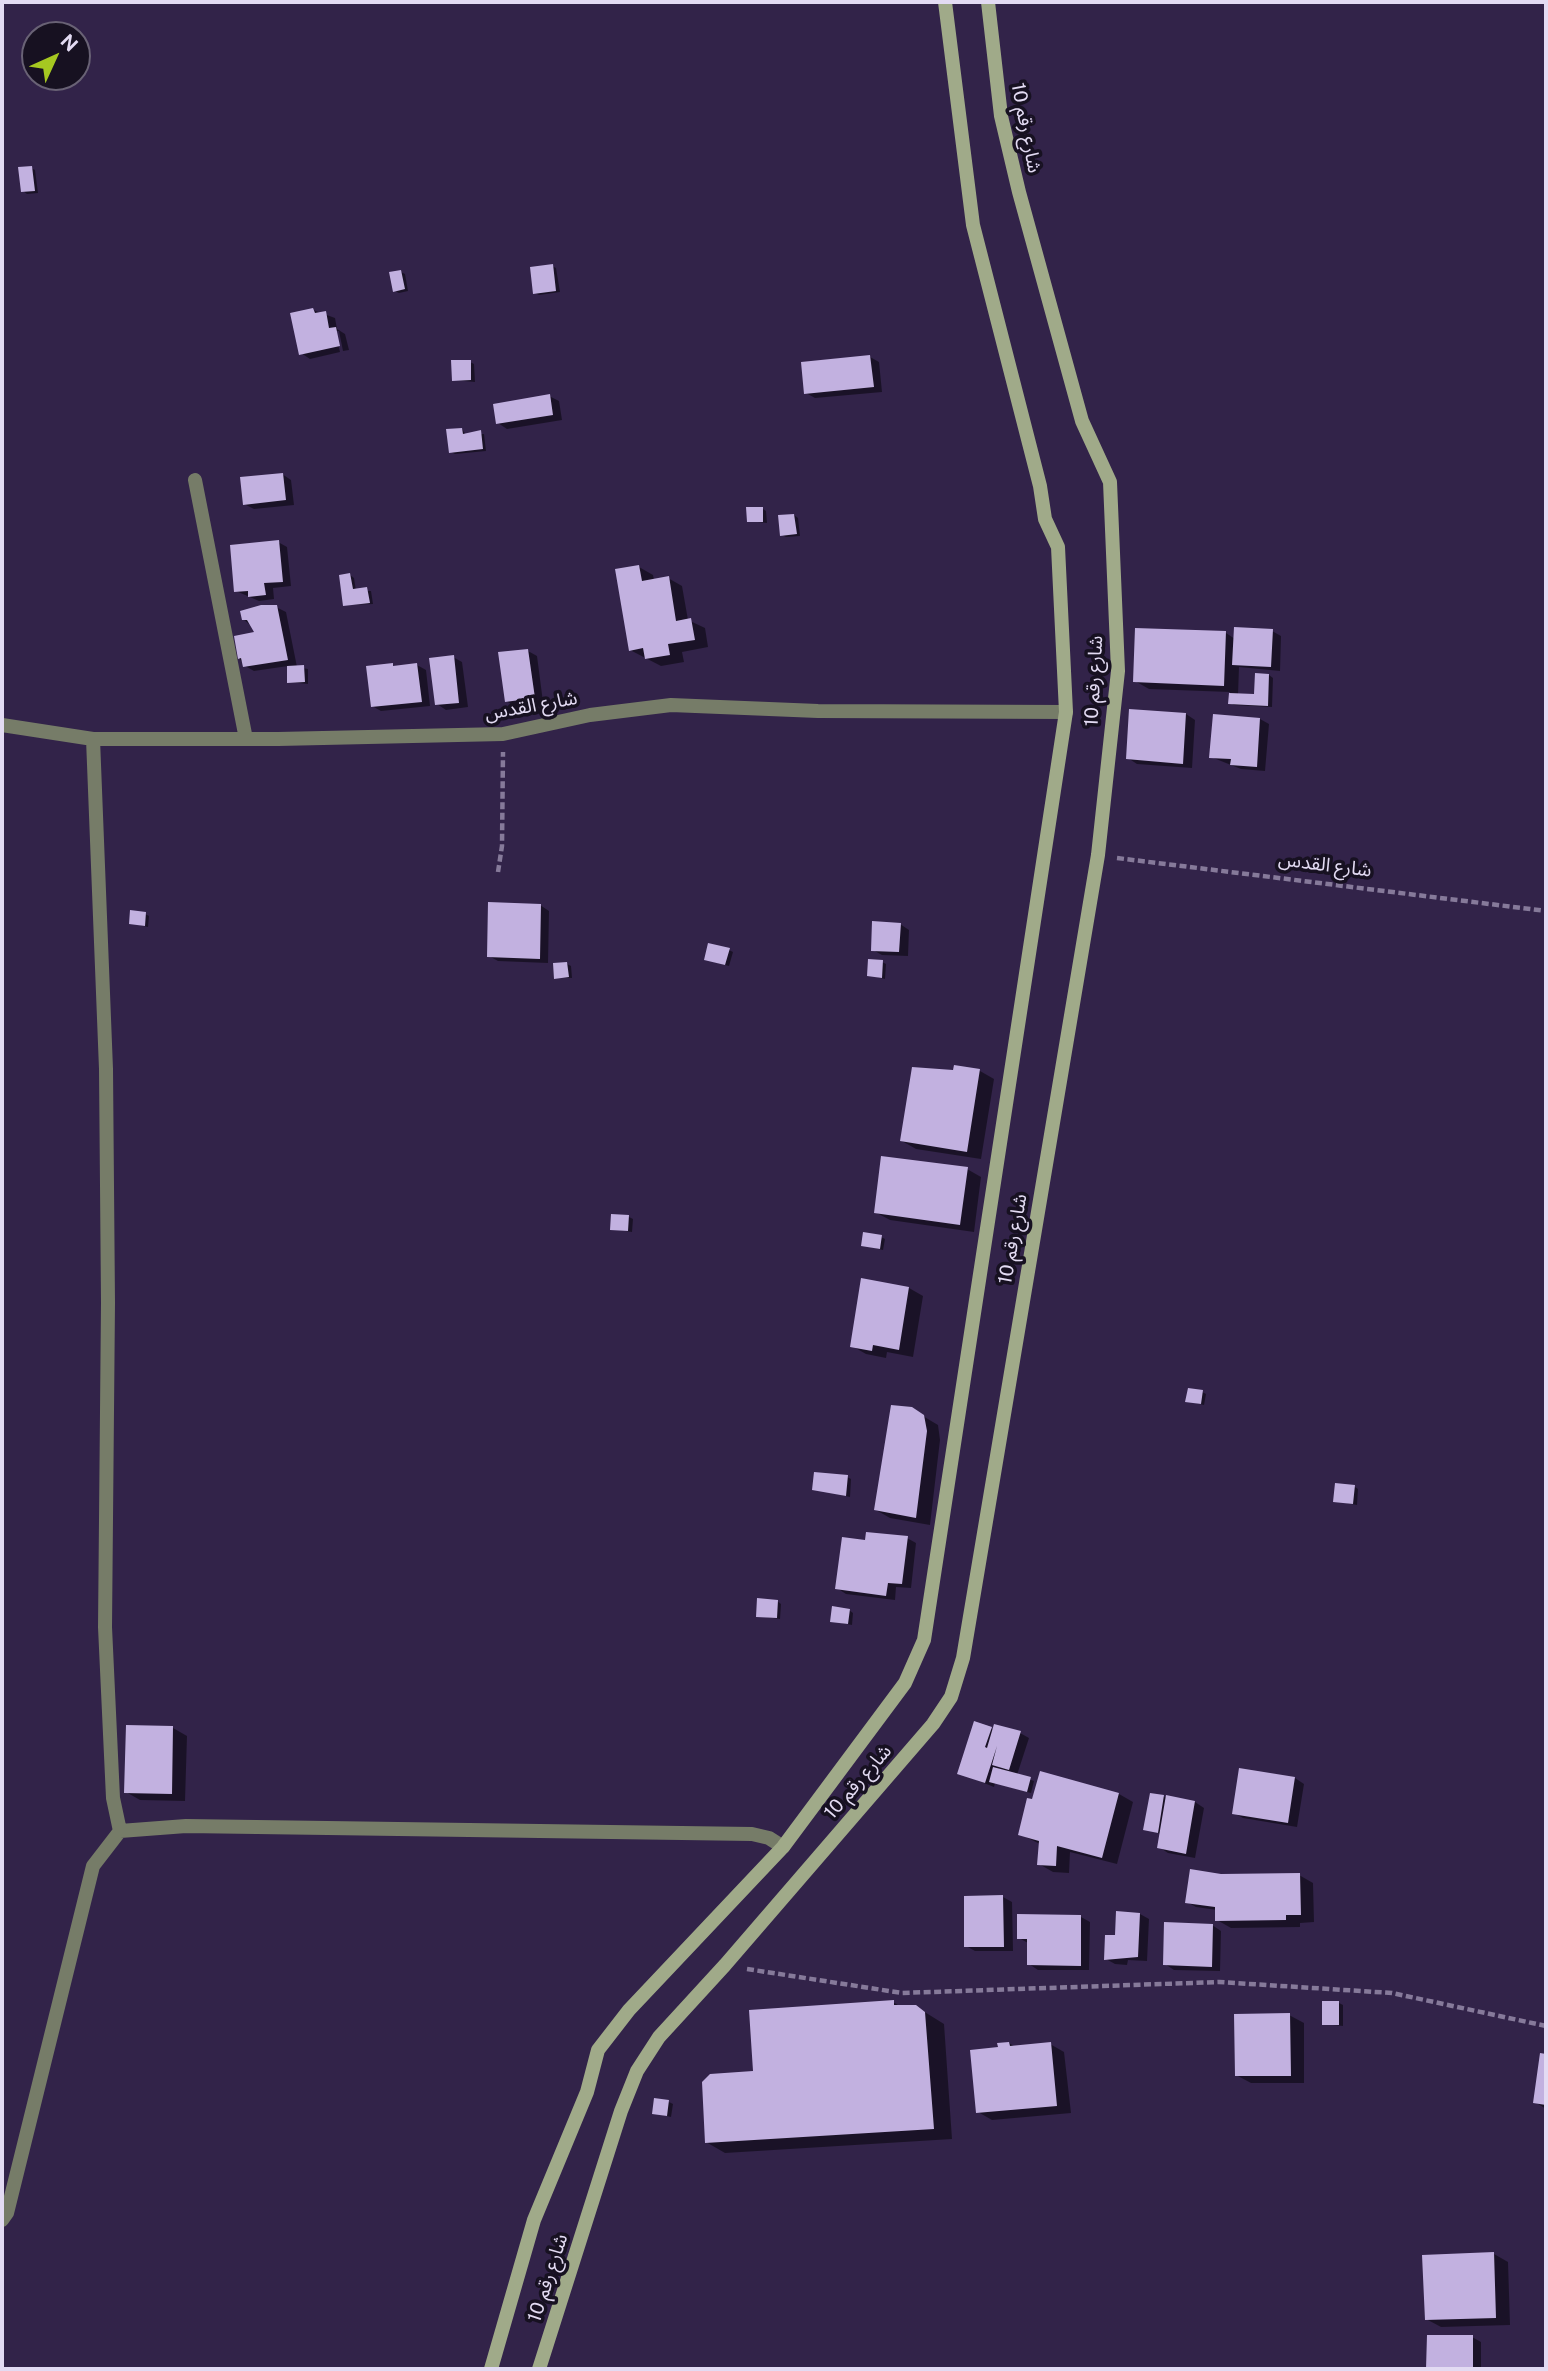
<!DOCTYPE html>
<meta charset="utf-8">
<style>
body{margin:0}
#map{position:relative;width:1548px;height:2371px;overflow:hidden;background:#322349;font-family:"Public Sans",sans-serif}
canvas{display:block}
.frame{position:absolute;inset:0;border:4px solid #e3dbf3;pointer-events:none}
.north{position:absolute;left:21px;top:21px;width:70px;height:70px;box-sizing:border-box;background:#171121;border:2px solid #696275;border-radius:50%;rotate:45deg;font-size:19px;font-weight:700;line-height:28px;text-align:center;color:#e3dbf3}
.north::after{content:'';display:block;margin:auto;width:24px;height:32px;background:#a6c821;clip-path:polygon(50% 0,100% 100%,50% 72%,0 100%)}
</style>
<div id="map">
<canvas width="1548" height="2371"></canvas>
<div class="frame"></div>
<div class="north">N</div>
</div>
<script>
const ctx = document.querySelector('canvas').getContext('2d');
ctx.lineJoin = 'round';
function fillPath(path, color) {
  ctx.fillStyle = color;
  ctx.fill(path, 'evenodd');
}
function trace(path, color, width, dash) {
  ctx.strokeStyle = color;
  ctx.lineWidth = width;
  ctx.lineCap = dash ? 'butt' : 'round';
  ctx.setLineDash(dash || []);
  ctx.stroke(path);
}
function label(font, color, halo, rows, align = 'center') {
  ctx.font = font + ' "Public Sans","Noto Sans Arabic",sans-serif';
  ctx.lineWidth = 7;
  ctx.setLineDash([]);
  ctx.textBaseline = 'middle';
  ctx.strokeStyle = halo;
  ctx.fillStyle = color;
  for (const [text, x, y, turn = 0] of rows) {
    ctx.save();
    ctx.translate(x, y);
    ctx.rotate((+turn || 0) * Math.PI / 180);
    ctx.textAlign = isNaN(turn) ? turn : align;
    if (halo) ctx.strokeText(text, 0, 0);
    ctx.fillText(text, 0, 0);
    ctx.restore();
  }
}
fillPath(new Path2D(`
 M31,168L35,170L38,193L27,194L23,191Z
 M552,266L556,268L560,292L539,295L535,293Z
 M401,272L405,274L408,291L399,293L395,291Z
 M313,310L335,318L337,329L345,334L349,350L343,351L339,331H335L340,352L310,359L301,353Z
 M870,357L879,362L882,392L815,398L806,393Z
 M470,362L474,364L475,382L453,380Z
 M549,396L559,401L562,420L507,429L498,423Z
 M462,429L466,435L484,434L486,451L455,454L451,452Z
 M282,474L291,480L294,505L254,509L244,504Z
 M763,509L766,511L767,523L748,521Z
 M794,515L798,518L800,536L786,537L782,535Z
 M278,542L287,547L291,586L273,588L274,599L259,601L236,591Z
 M639,567L653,575L654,580L668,578L682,586L688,620L705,628L708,647L682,652L684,662L661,666L630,650Z
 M350,575L354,578L356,591H371L373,604L345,605Z
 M276,607L286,612L297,667L308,669V684L289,682L288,666L254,671L245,666L239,658L256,634L255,629L243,619Z
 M1272,631L1281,636L1280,671L1239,667L1238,695L1256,696V675H1269L1273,678L1272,707L1234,705L1230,703V692L1149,689L1135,681L1226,633L1235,639Z
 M528,651L537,656L543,702L515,706L506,701Z
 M453,657L462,662L468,707L446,710L437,704Z
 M417,665L426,670L430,706L381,711L372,706Z
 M1131,710L1186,714L1195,720L1192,768L1137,764L1128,758Z
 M1260,719L1269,724L1265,771L1241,769L1211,757Z
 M540,905L549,911L548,963L498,961L489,956Z
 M145,914L149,916L148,927L131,923Z
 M900,924L909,930L908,956L882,955L873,950Z
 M729,950L733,952L729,966L710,961Z
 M882,962L886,964L885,979L869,975Z
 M567,964L571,966L572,978L556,977Z
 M955,1067L980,1071L994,1079L981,1159L916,1149L902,1141Z
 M967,1169L981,1177L974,1232L890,1220L875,1212Z
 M629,1217L633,1219L632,1232L612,1229Z
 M881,1237L885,1239L883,1250L863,1245Z
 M863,1280L909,1288L923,1296L913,1357L887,1352L886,1358L866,1354L852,1346Z
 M1202,1392L1206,1394L1204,1405L1187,1401Z
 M911,1409L938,1425L940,1440L930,1525L890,1518L876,1510Z
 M847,1477L851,1479L850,1497L814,1489Z
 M1355,1487L1358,1489L1357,1505L1335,1501Z
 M907,1538L916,1543L911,1588L896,1587L895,1600L846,1594L837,1588L866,1542Z
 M777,1601L781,1604L780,1619L758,1616Z
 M849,1610L853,1613L852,1625L831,1621Z
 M173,1728L187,1736L185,1801L140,1800L126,1792Z
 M991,1729L1020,1733L1029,1738L1017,1775L1034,1781L1031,1793L995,1783L994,1787L959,1773Z
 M1041,1774L1119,1794L1133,1802L1117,1864L1070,1852L1069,1873L1053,1872L1039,1864L1040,1844L1020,1834Z
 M1295,1778L1304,1784L1297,1827L1243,1818L1234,1813Z
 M1151,1795L1195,1802L1204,1808L1195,1858L1168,1853L1159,1847L1161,1834L1145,1829Z
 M1299,1875L1313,1883L1314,1922L1300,1923V1927L1231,1928L1217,1920V1910L1196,1907L1187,1902Z
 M1003,1897L1012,1902L1013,1951H975L966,1946Z
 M1140,1914L1149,1919L1147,1961L1128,1960L1127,1965L1115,1964L1106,1959L1116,1937Z
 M1081,1917L1090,1922L1089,1970H1038L1029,1964L1028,1943L1019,1938Z
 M1212,1925L1221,1931L1220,1971L1174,1970L1165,1964Z
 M893,2002L901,2007L915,2006L944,2024L952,2139L725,2153L706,2142L755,2073Z
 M1339,2003L1343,2005V2026L1323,2024Z
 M1289,2015L1304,2023V2083H1251L1236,2075Z
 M1009,2043L1015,2047L1050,2044L1064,2052L1071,2113L992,2120L978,2112L1000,2049Z
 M1541,2055L1546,2056V2109L1535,2102Z
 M669,2102L673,2104L671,2117L654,2113Z
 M1494,2254L1508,2262L1510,2325L1441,2327L1426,2319Z
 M1428,2337H1472L1481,2342V2369H1428Z`), '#0007');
fillPath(new Path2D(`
 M32,166L35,191L21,192L18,167Z
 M553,264L556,291L533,294L530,267Z
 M401,270L405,289L393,292L389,272Z
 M313,308L315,313L326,311L329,328L336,327L340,346L299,355L290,313Z
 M870,355L874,387L804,394L801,362Z
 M451,360H471V380L452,381Z
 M550,394L553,415L496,424L493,404Z
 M462,428L463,434L481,430L483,449L449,453L446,429Z
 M283,473L286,500L243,505L240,477Z
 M746,507H763V522H747Z
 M794,514L797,534L780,536L778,515Z
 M279,540L283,582L264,583L266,595L248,597V591L234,592L230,545Z
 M639,565L642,581L669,576L676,621L691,618L695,640L668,644L670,655L645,659L643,648L629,651L615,569Z
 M350,573L353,589L367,587L370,603L343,606L339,575Z
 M261,605H277L288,660L243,667L241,658L238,659L234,636L254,632L247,620H242L240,611Z
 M1234,627L1273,629L1271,667L1232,665Z
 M1135,628L1226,631L1224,686L1133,682Z
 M528,649L535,698L505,702L498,652Z
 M454,655L459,703L435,705L429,658Z
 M393,663V666L417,663L422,702L371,707L366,666Z
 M304,665L305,682L287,683V666Z
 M1255,673L1269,674L1268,706L1228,704L1229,693L1254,694Z
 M1129,709L1186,713L1183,764L1126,759Z
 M1213,714L1260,718L1257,767L1230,765L1231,759L1209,758Z
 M488,902L541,904L540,959L487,957Z
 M130,910L146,912L145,926L129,924Z
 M872,921L901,923L899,952L871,951Z
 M708,943L730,948L725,965L704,960Z
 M868,959L883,960L882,978L867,976Z
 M567,962L569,977L554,979L553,963Z
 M954,1065L980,1069L967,1152L900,1141L912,1067L953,1070Z
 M881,1156L968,1167L960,1225L874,1213Z
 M611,1214L629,1215L628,1231L610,1230Z
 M863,1232L882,1235L880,1249L861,1246Z
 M861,1278L909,1287L899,1350L873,1345L872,1351L850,1347Z
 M1188,1388L1203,1390L1201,1404L1185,1402Z
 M891,1405L912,1407L924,1415L927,1431L916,1518L874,1510Z
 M814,1472L848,1475L846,1496L812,1490Z
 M1335,1483L1355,1485L1353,1504L1333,1502Z
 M866,1532L908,1536L902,1584L888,1583L886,1596L835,1589L842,1537L865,1540Z
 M757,1598L778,1600L777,1618L756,1617Z
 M832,1606L850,1609L848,1624L830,1622Z
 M974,1721L992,1727L985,1747L987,1748L994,1724L1021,1731L1009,1770L992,1765L997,1746L985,1783L957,1774Z
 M126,1725L173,1726L172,1794L124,1793Z
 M993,1767L1031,1777L1027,1792L989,1782Z
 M1239,1768L1295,1777L1288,1823L1232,1814Z
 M1040,1771L1119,1793L1102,1858L1057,1846L1056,1866L1037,1865L1039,1841L1018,1835L1027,1798L1032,1799Z
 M1150,1793L1164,1795L1158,1833L1143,1830Z
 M1166,1795L1195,1801L1186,1854L1157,1848Z
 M1190,1869L1221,1874L1300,1873L1301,1915H1286V1920L1215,1921V1907L1185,1903Z
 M1003,1895L1004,1947H964V1896Z
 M1116,1911L1140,1913L1138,1957L1104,1960L1105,1935H1115Z
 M1017,1914L1081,1915V1966L1027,1965V1939H1017Z
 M1164,1922L1213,1924L1212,1967L1163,1965Z
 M894,2000V2005H916L925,2012L934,2129L705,2143L702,2082L710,2074L753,2071L749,2010Z
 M1322,2001H1339V2025H1322Z
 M1290,2013L1291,2076H1235L1234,2014Z
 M1009,2042L1010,2046L1051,2042L1057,2106L976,2113L970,2050L998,2047L997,2043Z
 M1540,2053L1546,2054V2105L1533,2103Z
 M654,2098L669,2100L667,2116L652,2114Z
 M1494,2252L1496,2318L1425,2320L1422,2255Z
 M1427,2335H1473V2369H1426Z`), '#c2b1e0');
trace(new Path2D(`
 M1117,858L1546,911
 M498,872L502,846L503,752
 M747,1969L902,1993L1219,1982L1392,1993L1546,2026`), '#867a9a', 4.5, [7, 3.5]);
trace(new Path2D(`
 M195,480L246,739
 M2,725L93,739H278L503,734L590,715L671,705L818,711L1066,712
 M93,739L106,1069L108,1303L105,1627L113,1798L120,1831
 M2,2220L7,2213L93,1866L120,1831L186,1826L752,1834L769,1838L783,1847`), '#767c68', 14);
trace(new Path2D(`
 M491,2369L534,2220L587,2092L598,2050L629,2010L783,1847L905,1683L924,1640L1066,712L1058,547L1045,519L1040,486L973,225L945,2
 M539,2369L621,2111L637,2071L659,2037L725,1965L933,1724L951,1697L963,1658L1098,855L1118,671L1110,482L1082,421L1019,192L1001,116L988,2`), '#a0aa89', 14);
label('19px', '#e3dbf3', '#171121', [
 ["شارع رقم 10",1026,128,79],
 ["شارع رقم 10",1094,681,-87],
 ["شارع القدس",531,706,-10],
 ["شارع القدس",1325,865,7],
 ["شارع رقم 10",1013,1239,-80],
 ["شارع رقم 10",858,1782,-49],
 ["شارع رقم 10",548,2278,-72]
]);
</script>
